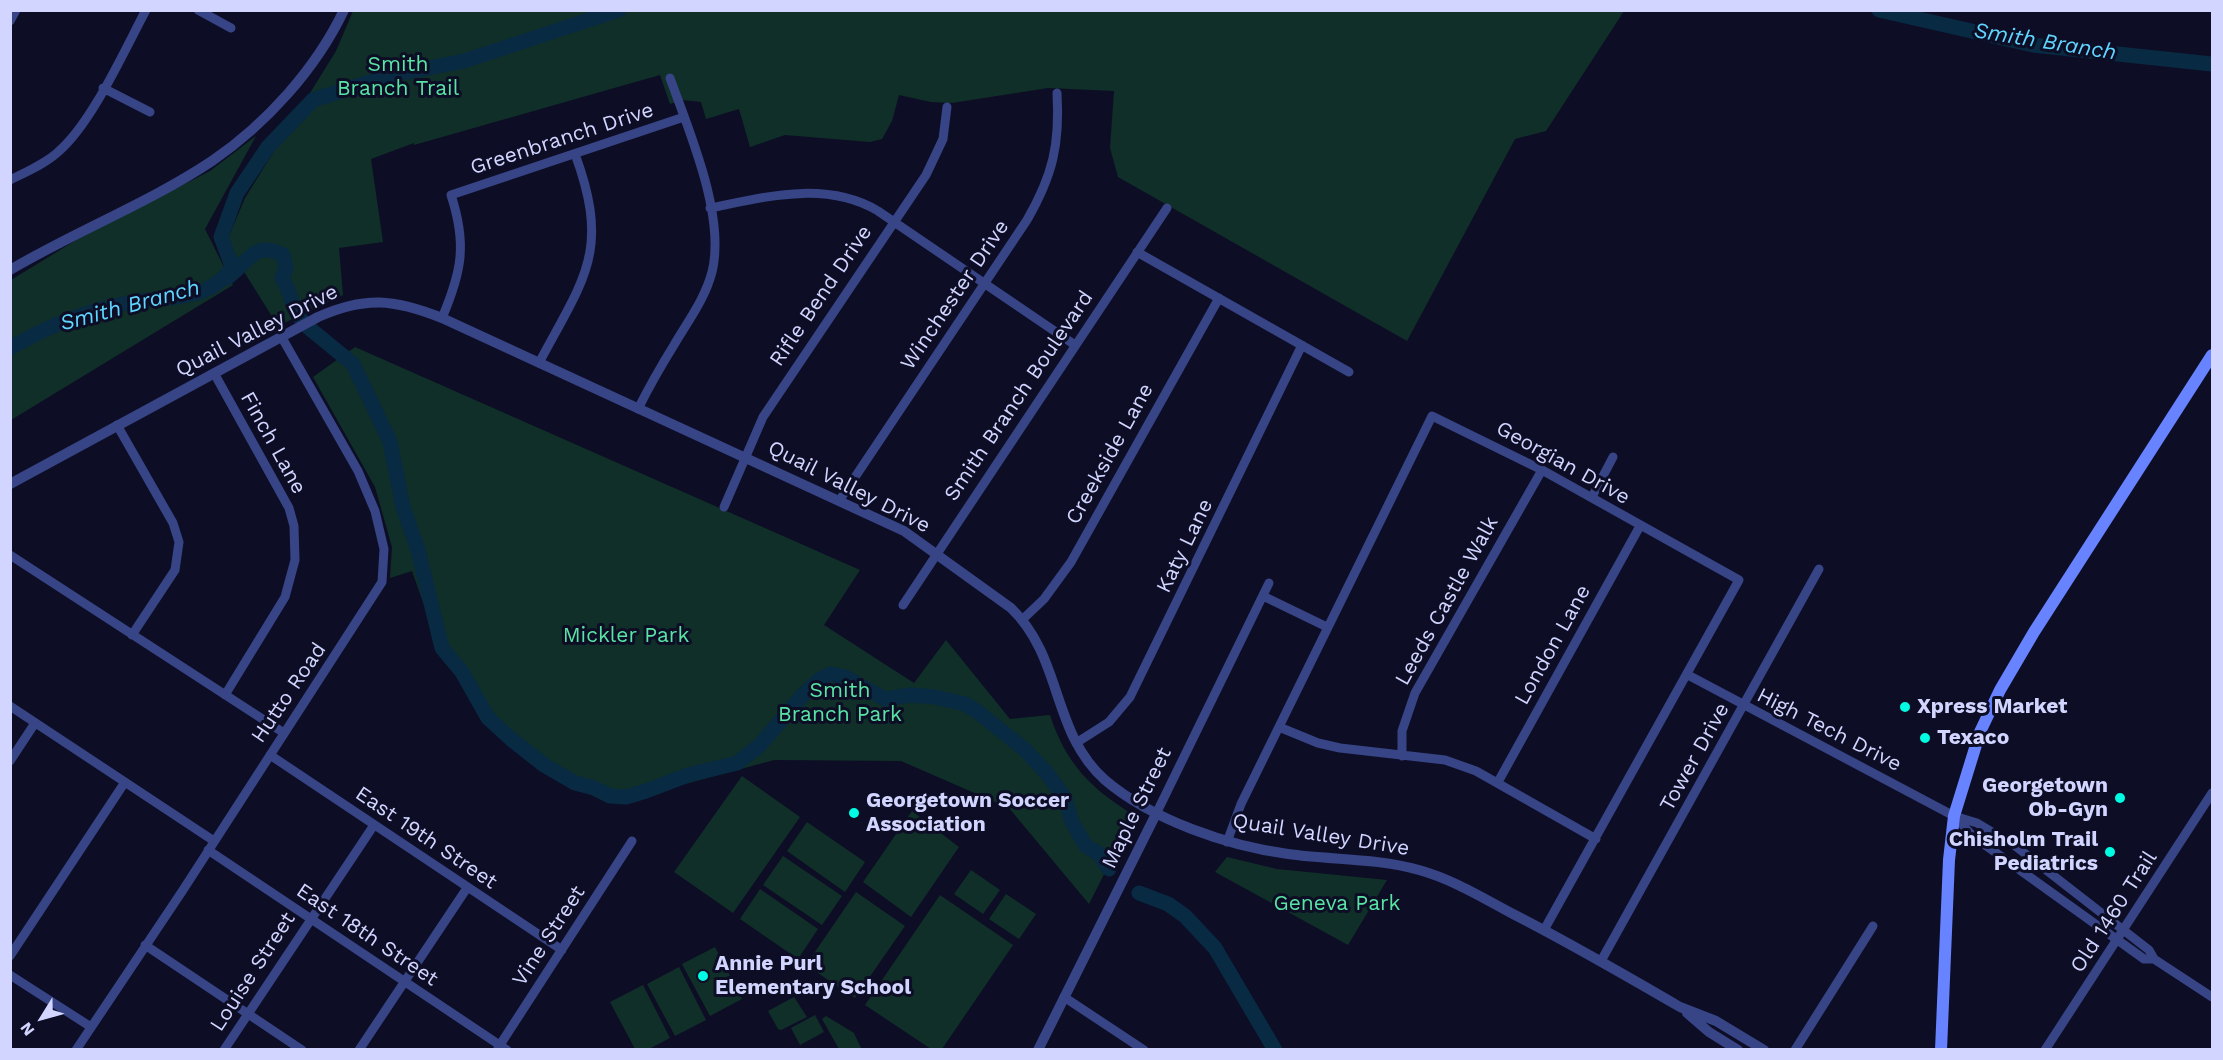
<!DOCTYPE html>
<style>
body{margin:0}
#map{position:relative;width:2223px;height:1060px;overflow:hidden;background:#0d0e25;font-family:"Work Sans",sans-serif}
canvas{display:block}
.frame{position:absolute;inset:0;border:12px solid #d1d5ff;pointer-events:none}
.north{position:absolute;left:12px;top:988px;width:60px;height:60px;-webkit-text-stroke:4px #0d0e25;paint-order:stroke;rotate:233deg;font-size:16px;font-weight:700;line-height:24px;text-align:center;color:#d1d5ff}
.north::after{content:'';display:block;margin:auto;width:21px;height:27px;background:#d1d5ff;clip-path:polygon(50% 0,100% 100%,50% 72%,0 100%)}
</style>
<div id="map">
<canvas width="2223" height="1060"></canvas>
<div class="frame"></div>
<div class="north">N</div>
</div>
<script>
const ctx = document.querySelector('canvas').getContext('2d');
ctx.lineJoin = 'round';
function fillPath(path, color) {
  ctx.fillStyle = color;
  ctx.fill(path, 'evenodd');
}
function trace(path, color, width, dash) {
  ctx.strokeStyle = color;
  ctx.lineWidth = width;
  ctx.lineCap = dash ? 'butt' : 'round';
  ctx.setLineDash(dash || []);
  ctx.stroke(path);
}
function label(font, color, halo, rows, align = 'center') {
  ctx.font = font + ' "Work Sans",sans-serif';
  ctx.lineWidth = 6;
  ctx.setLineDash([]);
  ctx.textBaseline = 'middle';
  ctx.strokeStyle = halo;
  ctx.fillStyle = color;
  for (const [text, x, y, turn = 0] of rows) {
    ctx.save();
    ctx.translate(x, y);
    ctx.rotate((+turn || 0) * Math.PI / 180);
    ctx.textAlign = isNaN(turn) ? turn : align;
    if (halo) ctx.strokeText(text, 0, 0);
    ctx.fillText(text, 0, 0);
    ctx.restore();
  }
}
fillPath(new Path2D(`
 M353,11H1624L1546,131L1515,139L1407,341L1118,177L1110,148L1114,91L1048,88L952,103L931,102L899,95L892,121L882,139L870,142L785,135L750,147L739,109L706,119L701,102L682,100L670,104L660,75L414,145V143L371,159L383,242L339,248L343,295L278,326L226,243L245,198L336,51Z
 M256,136L205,229L233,285L11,420V280L78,239L210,171Z
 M355,347L860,570L824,625L914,683L946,640L1010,719L1050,715C1066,764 1091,789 1134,815L1089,904L1009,808L901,761L774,760L630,799L583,789L542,767L491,726L442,656L412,571L390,578L392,547L375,487L313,377Z
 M742,776L800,817L733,913L674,872Z
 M912,811L959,847L911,917L863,882Z
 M807,822L865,862L845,892L787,851Z
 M783,856L842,896L822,925L763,885Z
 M1227,857L1277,869L1387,880L1348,945L1215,872Z
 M971,870L1000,890L983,914L954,894Z
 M760,889L818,929L798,959L740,919Z
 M856,892L905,926L855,998L806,965Z
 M1006,894L1036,914L1019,939L989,919Z
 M940,895L1013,945L942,1049H931L865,1005Z
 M715,947L742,999L710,1016L682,964Z
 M679,967L706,1020L675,1036L647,984Z
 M643,985L670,1038L649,1049H635L610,1002Z
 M794,997L807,1017L781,1030L778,1029L768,1011Z
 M815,1015L824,1032L800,1045L791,1028Z
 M826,1016L854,1033L861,1048L839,1049L822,1019Z`), '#102f28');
trace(new Path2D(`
 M588,10L589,19`), '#082a43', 2);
trace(new Path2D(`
 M1879,10L2033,45L2212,64
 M227,278C249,262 254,240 283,255L286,268L282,278C291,291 291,307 301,319
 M309,328L353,364L390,442L403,507L418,550L442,648L462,672L488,718L511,739L544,765L575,783L594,788L610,796L626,797L646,791L688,775L737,763L759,746L802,696L820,679L831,674L845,677L885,699L910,695L935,697L965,704L978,712L1024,749L1046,772L1065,798L1072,822L1086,846L1098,853L1109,869
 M10,348C46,327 86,311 127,303C163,296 212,303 232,266L221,237L237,193L268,147L313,100L392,75L464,61L619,10
 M1139,893L1168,904L1185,916L1215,948L1275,1050`), '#082a43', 15);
trace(new Path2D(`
 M198,10L231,28
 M10,21L16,10
 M103,88L150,112
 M10,180C26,172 45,164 58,152C92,123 124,51 146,10
 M710,208C765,197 826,180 878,211L1075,345
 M1137,252L1349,372
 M442,318C462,271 467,244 451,195L684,117
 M539,363C584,278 611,252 575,154
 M214,373L289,508L294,526L295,560L285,597L225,695
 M638,409C649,387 661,366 674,345C688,321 705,299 712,272C726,216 689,131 670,78
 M117,425L173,523L179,542L175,570L132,635
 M1592,497L1613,457
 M839,501L1027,220C1053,175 1060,144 1057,93
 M724,507L763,417L926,175L943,139L947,107
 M10,555L284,733
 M1263,596L1327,627
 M903,605L1167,208
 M1023,619L1044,599L1071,562L1219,298
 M1688,675L1954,816L1977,823L2014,845L2149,950L2154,959
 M10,706L214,841
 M1279,727L1318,743L1340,748L1445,760L1476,771L1596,839
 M1076,743L1109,722L1130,697L1302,345
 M270,755L562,950
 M1402,756V731L1415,693L1542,470
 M10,761L35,723
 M1498,782L1640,526
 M1157,812L1269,583
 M1956,818L1974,837L2144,959H2154
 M1227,842L1241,804L1432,416L1542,470L1739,580L1544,930
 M208,850L507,1050
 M145,945L302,1050
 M10,956L125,782
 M2154,959L2212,997
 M1601,961L1819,569
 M10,975L91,1027
 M1064,997L1144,1050
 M498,1048L632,841
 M76,1050L183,890L382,582L384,549L375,511L358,471L281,336
 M224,1050L374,825
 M359,1050L467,888
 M1795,1050L1873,926
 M2045,1050L2212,793`), '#374486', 9);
trace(new Path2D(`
 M10,270C76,231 149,203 212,161C266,124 316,69 344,10
 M10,484L318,317C365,296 394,299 442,318L904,531L1011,608C1063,658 1051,732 1105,780C1152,820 1228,846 1288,854C1331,860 1377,858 1419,870C1452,879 1483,898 1513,914C1570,943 1625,975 1680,1007L1716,1021L1764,1050
 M1687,1013L1709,1032L1738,1050
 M1038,1050L1157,812`), '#374486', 10);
trace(new Path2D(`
 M1941,1050L1949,860L1954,816L1980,732L2000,690L2034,632L2212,355`), '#6883ff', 12);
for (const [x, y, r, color] of [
 [1905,707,6,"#00fce2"],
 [1925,738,6,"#00fce2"],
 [2120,798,6,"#00fce2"],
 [854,813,6,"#00fce2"],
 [2110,852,6,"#00fce2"],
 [703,976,6,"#00fce2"]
]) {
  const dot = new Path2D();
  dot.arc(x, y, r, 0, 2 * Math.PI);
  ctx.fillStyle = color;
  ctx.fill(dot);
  trace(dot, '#0d0e25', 2);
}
label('21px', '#58e4a5', '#0d0e25', [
 ["Smith",398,65],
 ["Branch Trail",398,89],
 ["Mickler Park",626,636],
 ["Smith",840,691],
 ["Branch Park",840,715],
 ["Geneva Park",1337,904]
]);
label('21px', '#d1d5ff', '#0d0e25', [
 ["Greenbranch Drive",562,139,-18],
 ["Winchester Drive",955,295,-56],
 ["Rifle Bend Drive",821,296,-56],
 ["Quail Valley Drive",257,331,-27],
 ["Smith Branch Boulevard",1019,396,-56],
 ["Finch Lane",273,443,61],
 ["Creekside Lane",1110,454,-61],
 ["Georgian Drive",1563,463,29],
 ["Quail Valley Drive",849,487,27],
 ["Katy Lane",1185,546,-64],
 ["Leeds Castle Walk",1447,601,-61],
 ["London Lane",1553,645,-61],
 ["Hutto Road",289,693,-56],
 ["High Tech Drive",1829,730,27],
 ["Tower Drive",1695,757,-61],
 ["Maple Street",1137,808,-64],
 ["Quail Valley Drive",1321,835,9],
 ["East 19th Street",426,838,34],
 ["Old 1460 Trail",2114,912,-57],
 ["East 18th Street",367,935,34],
 ["Vine Street",549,936,-57],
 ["Louise Street",253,972,-57]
]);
label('bold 21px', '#d1d5ff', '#0d0e25', [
 ["Xpress Market",1917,707],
 ["Texaco",1937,738],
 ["Georgetown",2108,786,"right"],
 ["Ob-Gyn",2108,810,"right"],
 ["Georgetown Soccer",866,801],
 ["Association",866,825],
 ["Chisholm Trail",2098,840,"right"],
 ["Pediatrics",2098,864,"right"],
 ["Annie Purl",715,964],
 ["Elementary School",715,988]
], 'left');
label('italic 22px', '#5fd5ff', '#0d0e25', [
 ["Smith Branch",2045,42,9],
 ["Smith Branch",130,306,-15]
]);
</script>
